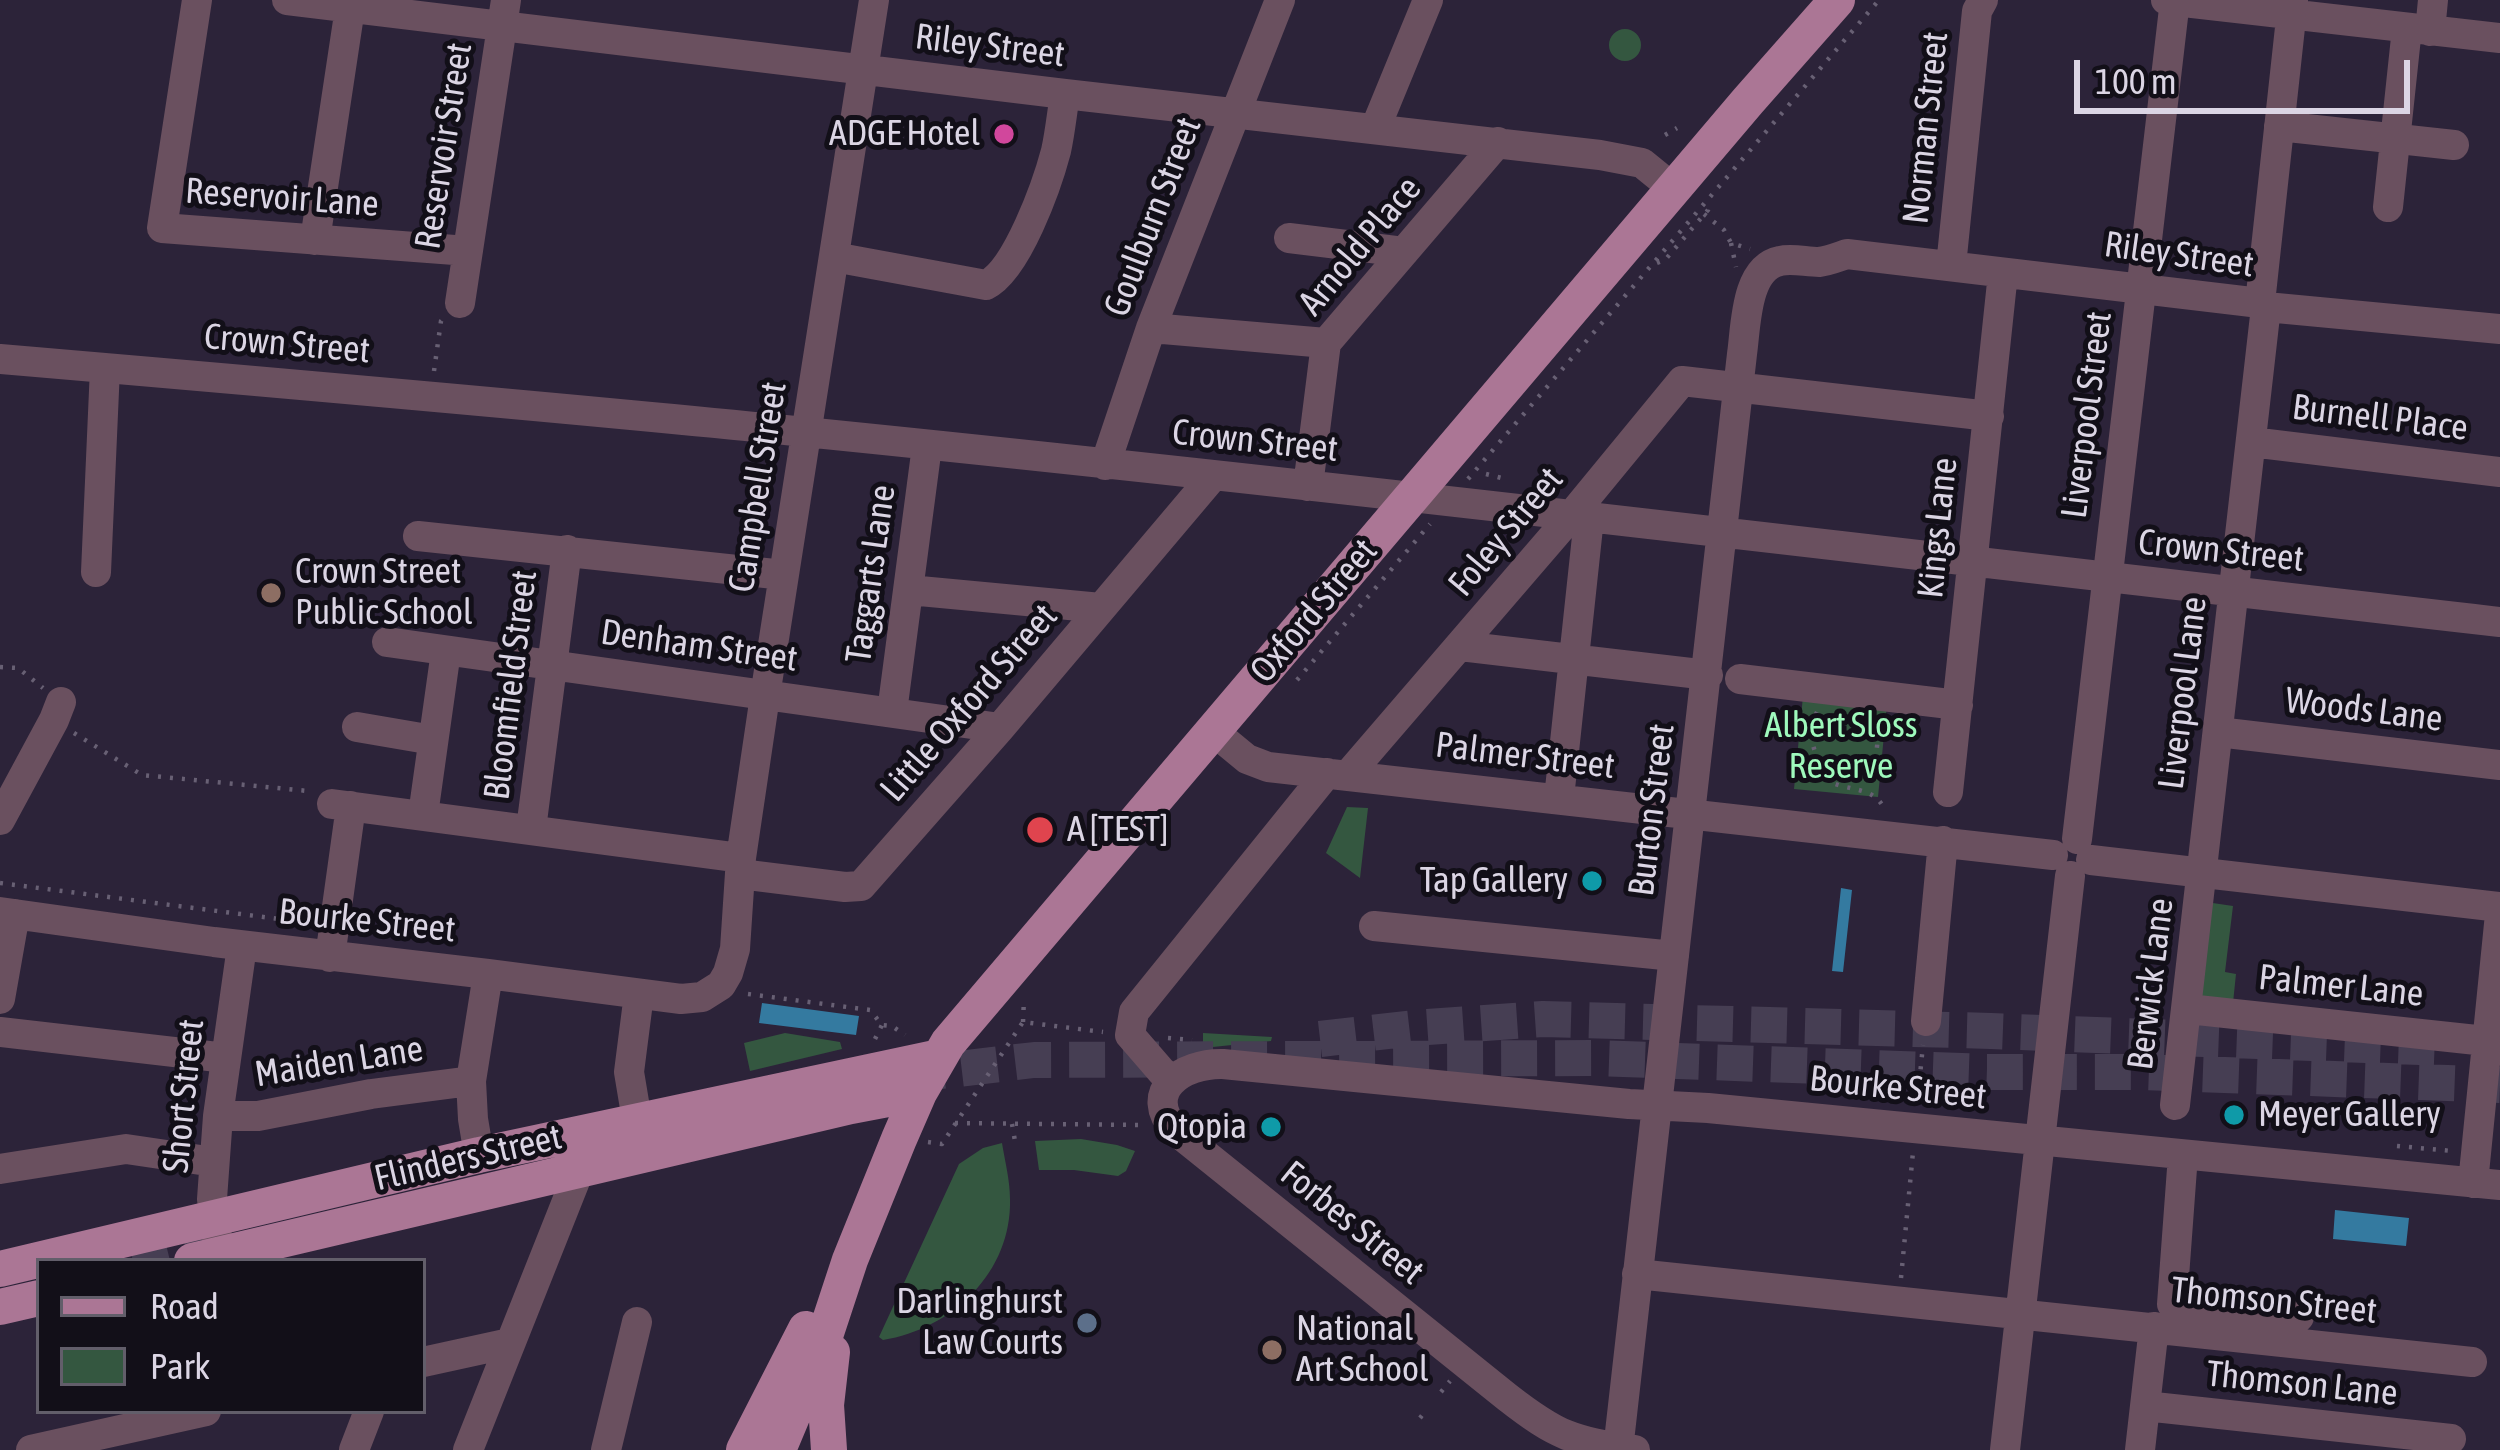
<!DOCTYPE html>
<style>
body{margin:0}
#map{position:relative;width:2500px;height:1450px;overflow:hidden;background:#2c2339;font-family:"Asap Condensed",sans-serif}
canvas{display:block}
.legend{position:absolute;left:36px;top:1258px;width:390px;height:156px;box-sizing:border-box;background:#120f18;border:3px solid #625e6a;margin:0;padding:15px 21px;list-style:none;font-size:36px;color:#dbd5e4}
.legend li{display:flex;align-items:center;gap:24px;height:60px}
.legend b{width:60px;border:3px solid #625e6a}
.scale{position:absolute;left:2074px;top:60px;width:336px;height:54px;box-sizing:border-box;border:6px solid #dbd5e4;border-top:0;padding-left:15px;font-size:36px;line-height:42px;white-space:nowrap;color:#dbd5e4;-webkit-text-stroke:9px #120f18;paint-order:stroke}
</style>
<div id="map">
<canvas width="2500" height="1450"></canvas>
<ul class="legend">
<li><b style="height:15px;background:#ab7695"></b>Road</li>
<li><b style="height:33px;background:#345740"></b>Park</li>
</ul>
<div class="scale">100 m</div>
</div>
<script>
const ctx = document.querySelector('canvas').getContext('2d');
ctx.lineJoin = 'round';
function fillPath(path, color) {
  ctx.fillStyle = color;
  ctx.fill(path, 'evenodd');
}
function trace(path, color, width, dash) {
  ctx.strokeStyle = color;
  ctx.lineWidth = width;
  ctx.lineCap = dash ? 'butt' : 'round';
  ctx.setLineDash(dash || []);
  ctx.stroke(path);
}
function label(font, color, halo, rows, align = 'center') {
  ctx.font = font + ' "Asap Condensed",sans-serif';
  ctx.lineWidth = 10;
  ctx.setLineDash([]);
  ctx.textBaseline = 'middle';
  ctx.strokeStyle = halo;
  ctx.fillStyle = color;
  for (const [text, x, y, turn = 0] of rows) {
    ctx.save();
    ctx.translate(x, y);
    ctx.rotate((+turn || 0) * Math.PI / 180);
    ctx.textAlign = isNaN(turn) ? turn : align;
    if (halo) ctx.strokeText(text, 0, 0);
    ctx.fillText(text, 0, 0);
    ctx.restore();
  }
}
fillPath(new Path2D(`
 M1609 45a16 16 0 1 1 32 0a16 16 0 1 1-32 0Z
 M1803,696L1887,704L1878,797L1794,789Z
 M1347,807L1368,808L1360,878L1326,853Z
 M2206,902L2233,906L2225,972L2236,974L2233,1003L2201,1000Z
 M785,1033L840,1042L842,1049L750,1071L744,1043Z
 M1203,1033L1272,1037L1271,1041L1203,1048Z
 M1081,1139L1117,1145L1135,1151L1126,1171L1118,1176L1074,1170H1039L1035,1141Z
 M1002,1143C1005,1162 1010,1180 1010,1199C1012,1272 952,1329 883,1340L879,1337L959,1164L983,1148Z`), '#345740');
fillPath(new Path2D(`
 M1841,888L1852,890L1843,972L1832,971Z
 M762,1003L859,1016L856,1035L759,1023Z
 M2335,1210L2409,1218L2406,1246L2333,1239Z`), '#347aa0');
trace(new Path2D(`
 M1320,1039L1414,1028L1543,1019L1991,1031L2445,1048
 M908,1075L1034,1060L1594,1058L1987,1072H2143L2500,1085
 M133,1261L222,1239`), '#463e53', 36, [36, 18]);
trace(new Path2D(`
 M1665,135L1677,128
 M1704,214L1724,230L1731,243L1750,249
 M1731,243L1736,267
 M1657,263L1665,260L1708,210L1710,201
 M434,371L441,321L444,318
 M1486,474L1509,480
 M1468,479L1879,0
 M0,667L18,668L43,688
 M1297,680L1430,524
 M1817,712C1805,735 1814,760 1833,776C1878,782 1878,755 1878,719
 M74,733L142,775L308,791
 M1823,767L1825,779C1847,793 1873,784 1885,810
 M0,883L310,923
 M357,930L387,934
 M748,994L870,1010L882,1025L892,1026L905,1035
 M1023,1022L1024,998
 M1168,1038L1192,1040
 M875,1039L882,1025
 M1917,1105L1923,1045
 M955,1123L1141,1125
 M1012,1124L1015,1141
 M928,1142L942,1144L1023,1022L1103,1032
 M2397,1146L2452,1151
 M1901,1278L1913,1152
 M1441,1392L1450,1381
 M1420,1418L1427,1409`), '#686074', 4.5, [3, 9]);
trace(new Path2D(`
 M197,0L162,228L468,251
 M287,0L1065,94L1600,155L1642,163L1674,189
 M2166,0L2500,38
 M2430,31L2433,0
 M2279,126L2454,145
 M1375,129L1428,0
 M2388,207L2407,28
 M1289,238L1404,252
 M315,240L350,8
 M834,257L986,285C1017,270 1047,185 1056,151C1060,133 1062,113 1065,94
 M1951,266L1977,11L1983,0
 M460,303L506,0
 M2260,303L2293,0
 M1151,328L1326,343
 M0,359C269,382 537,405 805,432C1371,489 1935,558 2500,622
 M2251,442L2500,472
 M1105,465L1151,328L1280,0
 M1308,486L1326,343L1498,142
 M418,536L784,575
 M96,572L105,368
 M909,590L1101,608
 M387,642L1000,728
 M1460,646L1708,675
 M1740,679L1958,705
 M892,712L927,446
 M357,727L433,740
 M1213,731L1247,759L1268,767L2053,855
 M2218,732L2500,765
 M1348,775L1571,516L1682,381L1989,416
 M1948,792L2003,273
 M1559,798L1589,518
 M332,804L741,858
 M423,815L446,651
 M0,820L54,720L61,702
 M531,829L567,550
 M2077,839L2175,0
 M2091,860L2500,907
 M740,874L845,887L861,886L1000,728L1213,476
 M0,912L214,942L488,974L681,999L702,997L721,985L728,973L735,949L741,858L765,696L874,0
 M1374,926L1674,956
 M330,957L351,806
 M0,999L15,914
 M2188,1009L2486,1041
 M1926,1021L1943,841
 M0,1032L226,1058
 M1173,1080L1162,1072L1130,1035L1134,1012L1327,773
 M2175,1105L2266,307
 M218,1116H258L371,1094L471,1081
 M637,1120L629,1072L639,994
 M479,1155L473,1119L471,1081L488,974
 M2183,1155L2172,1304L2299,1317
 M0,1169L126,1149L214,1162
 M2473,1183L2500,914
 M217,1237L212,1199L218,1116L242,946
 M1637,1274L2472,1362
 M423,1362L510,1343
 M2145,1406L2451,1439
 M31,1450L206,1411
 M354,1450L369,1411
 M468,1450L579,1171
 M606,1450L637,1322
 M1618,1450L1742,354C1746,327 1745,268 1780,261C1792,258 1806,262 1819,262C1828,261 1838,257 1847,254L2260,303L2266,307L2500,329
 M1635,1450C1572,1441 1557,1436 1507,1397L1176,1131C1140,1091 1183,1063 1223,1064L1629,1104L1708,1108L2500,1185
 M2005,1450L2070,876
 M2140,1450L2154,1327`), '#6a505f', 30);
trace(new Path2D(`
 M192,1261L851,1106L919,1093
 M0,1269L479,1155L939,1057
 M0,1307L39,1298
 M744,1450L806,1329
 M778,1450L822,1345L850,1260L899,1139L919,1093L948,1043L1748,101L1837,0
 M829,1450L826,1405L832,1352`), '#ab7695', 36);
for (const [x, y, r, color] of [
 [1004,134,12,"#d1479c"],
 [271,593,12,"#8d6e63"],
 [1040,830,15,"#e0444e"],
 [1592,881,12,"#0f9aa8"],
 [2234,1115,12,"#0f9aa8"],
 [1271,1127,12,"#0f9aa8"],
 [1087,1323,12,"#5c6f8a"],
 [1272,1350,12,"#8d6e63"]
]) {
  const dot = new Path2D();
  dot.arc(x, y, r, 0, 2 * Math.PI);
  ctx.fillStyle = color;
  ctx.fill(dot);
  trace(dot, '#120f18', 4.5);
}
label('36px', '#dbd5e4', '#120f18', [
 ["Riley Street",990,46,7],
 ["Norman Street",1926,128,-84],
 ["Reservoir Street",444,146,-81],
 ["Reservoir Lane",282,198,4],
 ["Goulburn Street",1153,217,-69],
 ["Arnold Place",1360,246,-50],
 ["Riley Street",2179,255,8],
 ["Crown Street",287,344,5],
 ["Liverpool Street",2087,415,-83],
 ["Burnell Place",2380,418,7],
 ["Crown Street",1255,441,6],
 ["Campbell Street",758,487,-81],
 ["Kings Lane",1938,528,-84],
 ["Foley Street",1506,532,-50],
 ["Crown Street",2221,551,6],
 ["Taggarts Lane",871,574,-82],
 ["Oxford Street",1314,611,-50],
 ["Denham Street",699,646,8],
 ["Bloomfield Street",511,685,-83],
 ["Liverpool Lane",2183,693,-83],
 ["Little Oxford Street",969,703,-49],
 ["Woods Lane",2364,710,7],
 ["Palmer Street",1525,756,7],
 ["Burton Street",1652,810,-83],
 ["Bourke Street",367,921,6],
 ["Berwick Lane",2151,984,-83],
 ["Palmer Lane",2341,986,6],
 ["Maiden Lane",339,1062,-9],
 ["Bourke Street",1898,1088,6],
 ["Short Street",184,1096,-84],
 ["Flinders Street",468,1158,-13],
 ["Forbes Street",1352,1223,39],
 ["Thomson Street",2274,1301,6],
 ["Thomson Lane",2302,1384,6]
]);
label('36px', '#dbd5e4', '#120f18', [
 ["ADGE Hotel",980,134],
 ["Crown Street",295,572,"left"],
 ["Public School",295,613,"left"],
 ["A [TEST]",1067,830,"left"],
 ["Tap Gallery",1568,881],
 ["Meyer Gallery",2258,1115,"left"],
 ["Qtopia",1247,1127],
 ["Darlinghurst",1063,1302],
 ["Law Courts",1063,1343],
 ["National",1296,1329,"left"],
 ["Art School",1296,1370,"left"]
], 'right');
label('36px', '#9ef9bc', '#120f18', [
 ["Albert Sloss",1841,726],
 ["Reserve",1841,767]
]);
</script>
